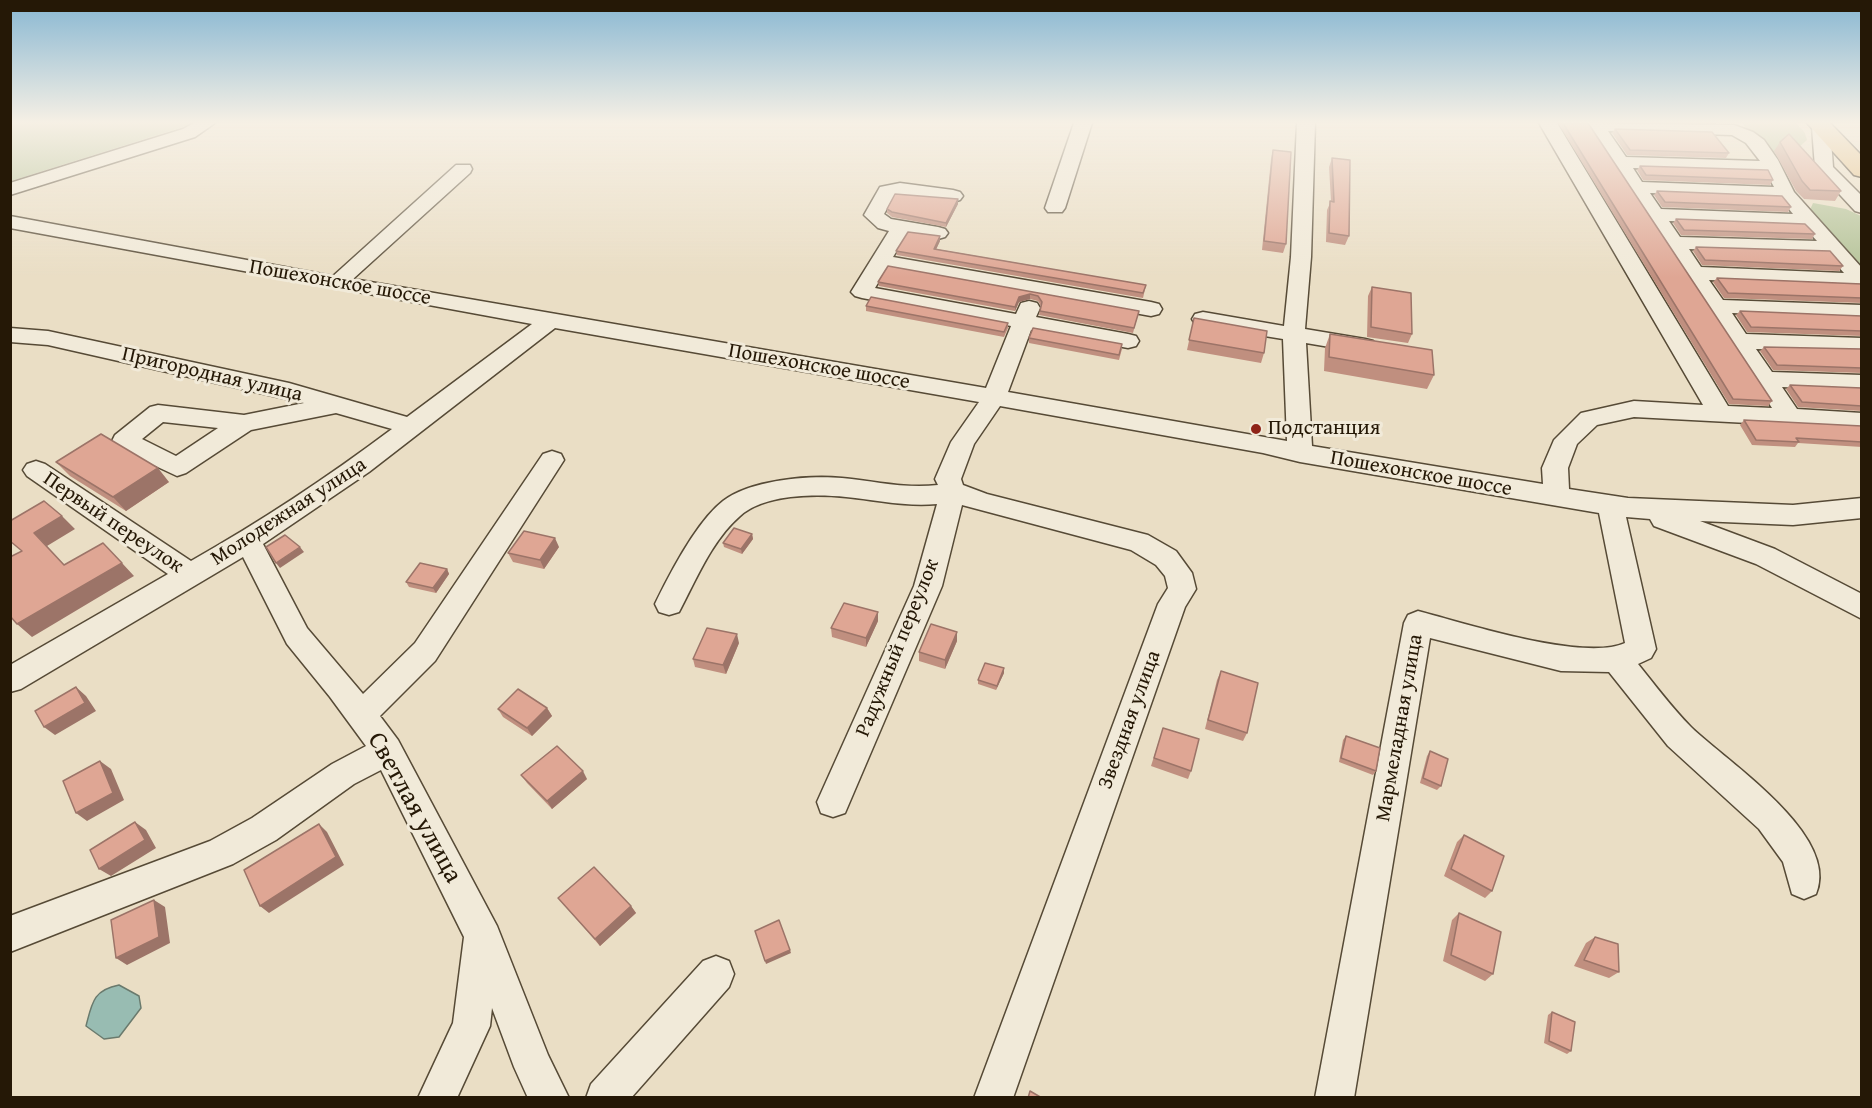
<!DOCTYPE html>
<meta charset="utf-8">
<style>
body{margin:0}
#map{position:relative;width:1872px;height:1108px;overflow:hidden;background:#eadec5;font-family:"Gentium Book Plus",serif}
canvas{display:block}
.frame{position:absolute;inset:0;border:12px solid #251806;pointer-events:none}
</style>
<div id="map">
<canvas width="1872" height="1108"></canvas>
<div class="frame"></div>
</div>
<script>
const ctx = document.querySelector('canvas').getContext('2d');
ctx.lineJoin = 'round';
function fillPath(path, color) {
  ctx.fillStyle = color;
  ctx.fill(path, 'evenodd');
}
function trace(path, color, width, dash) {
  ctx.strokeStyle = color;
  ctx.lineWidth = width;
  ctx.lineCap = dash ? 'butt' : 'round';
  ctx.setLineDash(dash || []);
  ctx.stroke(path);
}
function label(font, color, halo, rows, align = 'center') {
  ctx.font = font + ' "Gentium Book Plus",serif';
  ctx.lineWidth = 6;
  ctx.setLineDash([]);
  ctx.textBaseline = 'middle';
  ctx.strokeStyle = halo;
  ctx.fillStyle = color;
  for (const [text, x, y, turn = 0] of rows) {
    ctx.save();
    ctx.translate(x, y);
    ctx.rotate((+turn || 0) * Math.PI / 180);
    ctx.textAlign = isNaN(turn) ? turn : align;
    if (halo) ctx.strokeText(text, 0, 0);
    ctx.fillText(text, 0, 0);
    ctx.restore();
  }
}
fillPath(new Path2D(`
 M11,123H196L11,181Z
 M1744,123H1796L1805,133L1807,140L1783,161C1769,156 1755,136 1743,125Z
 M1813,203L1846,209L1861,216V270L1810,210Z`), '#b3c297');
const water = new Path2D(`
 M119,985L139,996L141,1008L119,1037L104,1039L86,1026C92,1003 93,990 119,985Z`);
fillPath(water, '#98bcb2');
trace(water, '#6a7a6d', 1.5);
const minor = new Path2D(`
 M194,123H215L195,137L10,195V183L183,129Z
 M1074,123H1092L1065,208L1062,212H1048L1045,208Z
 M1297,123H1315L1311,257L1305,329L1365,339L1373,341L1376,346L1373,351L1365,353L1306,343L1312,446L1543,484L1542,468L1554,440L1581,413L1634,401L1703,405L1539,123H1557L1728,406L1772,408L1585,123L1734,125L1753,132L1764,140L1778,160L1794,192L1862,268V287L1709,280L1723,300L1862,305V319L1732,313L1746,334L1862,338V352L1756,349L1772,372L1862,375V391L1782,387L1797,409L1862,413V429L1634,417L1597,425L1577,444L1568,468L1569,489L1628,498L1793,505L1862,498V518L1793,525L1700,521L1775,549L1862,594V619L1756,564L1654,526L1650,519L1626,517L1656,649L1651,658L1638,664C1655,685 1672,708 1691,727C1727,762 1841,835 1816,894L1804,899L1792,894L1783,862L1759,829L1668,746L1609,672L1561,671L1430,638L1354,1098H1315L1404,623L1408,615L1418,611C1465,623 1583,662 1625,643L1599,513L1300,462L1263,453L1000,406L974,444L961,479L963,485L987,494L1148,535L1176,551L1192,573L1196,589L1185,607L1013,1098H974L1158,604L1168,588L1165,576L1156,565L1131,550L962,505L942,586L845,813L833,817L821,813L817,802L914,586L937,504C906,507 876,500 846,497C814,494 765,494 740,516C712,540 696,580 679,612L669,615L659,612L655,604C669,575 697,521 723,501C750,480 808,475 842,478C874,481 905,489 938,485L935,479L951,442L979,402L555,328L369,472L263,544L307,628L363,694L415,643L543,454L552,451L561,454L564,460L435,661L380,716L398,740L497,926L548,1055L569,1098H528L514,1067L492,1008L490,1026L457,1098H418L453,1023L464,937L381,770L354,784L276,840L233,864L10,952V916L210,841L252,818L332,764L366,746L330,697L287,644L243,557L21,689L10,692V665L168,574L27,476L23,470L27,464L36,461L45,464L191,561C260,522 328,477 392,429L336,413L251,430L186,473L177,476L115,447L112,441L115,435L150,407L158,405L244,415L304,403L48,345L10,342V328L48,331L289,383L407,417L532,324L10,228V216L333,276L456,165H470L472,169L470,173L353,279L986,388L1011,326L862,298L855,296L851,292L889,231L878,228L864,215L880,187L900,183L953,190L960,192L963,196L960,200L953,202L894,196L884,214L891,219L938,227L945,229L948,233L945,237L938,239L907,234L893,257L1151,302L1159,304L1162,309L1159,314L1151,316L887,268L875,288L1016,314L1021,303L1029,301L1037,303L1040,308L1036,317L1128,334L1136,336L1139,341L1136,346L1128,348L1031,330L1008,392L1287,441L1283,339L1203,326L1195,324L1192,319L1195,314L1203,312L1284,326L1291,257ZM1608,131L1732,135L1746,143L1760,161L1626,157ZM1633,168L1766,172L1774,187L1642,182ZM1650,193L1780,198L1793,214L1661,209ZM1669,221L1803,226L1817,241L1680,237ZM1689,249L1827,254L1844,273L1701,267ZM163,422L218,428L176,456L142,439Z
 M1815,123H1826L1830,127L1833,167L1862,196V213L1855,211L1815,168L1812,127Z
 M716,956L729,961L734,974L729,987L631,1098H586L591,1084L703,961Z`);
const major = new Path2D(`
 M1807,123H1830L1862,156V177L1854,175Z`);
trace(minor, '#564a36', 3);
trace(major, '#251806', 3);
fillPath(minor, '#f1ead9');
fillPath(major, '#e5bf82');
fillPath(new Path2D(`
 M1558,123H1588L1772,401L1768,406L1729,404Z
 M1615,129L1729,153L1726,158L1627,155L1612,133Z
 M1780,142L1841,191L1835,201L1804,199L1796,191L1774,151Z
 M1273,150L1286,244L1283,253L1262,250L1271,159Z
 M1332,158L1349,236L1345,245L1326,242L1327,210L1331,201L1329,167Z
 M1640,166L1773,180L1770,185L1643,180L1637,170Z
 M1657,191L1791,207L1788,212L1662,207L1654,195Z
 M958,199V204L946,227L892,217L887,213V209Z
 M1676,219L1815,234L1812,239L1681,235L1673,223Z
 M940,236V241L936,249L1146,285L1143,298L897,255L896,251Z
 M1696,247L1843,266L1839,271L1702,265L1693,251Z
 M888,266L1139,311L1133,333L1039,315L1041,306L1038,301L1030,299L1019,302L1015,311L879,286L878,282Z
 M1717,278L1862,284V303L1724,298L1713,282Z
 M1372,287L1412,334L1408,343L1367,337L1368,296Z
 M866,306L1008,323V328L1004,337L866,311Z
 M1740,311L1862,316V336L1747,332L1736,315Z
 M1194,318L1264,353L1261,363L1187,350Z
 M1330,334L1434,375L1427,389L1324,371L1325,348Z
 M1029,338L1122,349L1119,360L1029,343Z
 M1764,347L1862,349V373L1773,370L1760,351Z
 M1790,385L1862,388V411L1798,407L1786,389Z
 M1744,420L1862,426V447L1798,443L1795,447L1752,445L1740,425Z
 M56,462L169,482L126,511L70,476Z
 M752,534L753,539L742,554L724,547L723,543Z
 M559,547L544,569L513,562L508,553Z
 M447,569L449,574L436,593L409,587L406,582Z
 M878,621L866,647L832,637L831,628Z
 M957,632V641L945,669L919,661V652Z
 M739,643L726,674L695,667L693,659Z
 M1004,668V673L996,690L978,684V680Z
 M1221,671L1247,733L1243,741L1205,729L1217,680Z
 M547,708L552,716L532,736L503,717L498,709Z
 M1163,728L1191,771L1188,779L1151,766Z
 M1346,736L1376,771L1373,775L1339,762L1343,740Z
 M1430,751L1441,786L1437,790L1420,783L1427,756Z
 M521,775L587,779L552,809L527,783Z
 M1464,835L1492,891L1485,898L1444,876L1457,842Z
 M558,898L631,906L636,913L600,946Z
 M1459,913L1493,974L1485,981L1443,961L1452,920Z
 M1595,937L1619,972L1609,978L1574,966L1586,943Z
 M1552,1012L1571,1051L1567,1054L1544,1043L1548,1015Z`), '#c08f7f');
fillPath(new Path2D(`
 M958,199V204L946,227V223Z
 M940,236V241L934,254V249Z
 M1030,294V299L1019,302L1015,311V307L1019,297Z
 M158,468L169,482L126,511L113,497Z
 M62,516L75,529L47,546L77,578L34,533Z
 M752,534L753,539L742,554L741,549Z
 M555,538L559,547L544,569L540,560Z
 M300,547L304,552L280,568L276,563Z
 M122,563L134,576L32,637L17,624Z
 M447,569L449,574L436,593L433,588Z
 M878,612V621L866,647V638Z
 M957,632V641L945,669V660Z
 M737,634L739,643L726,674L723,665Z
 M1004,668V673L996,690L997,686Z
 M76,687L86,696L96,711L55,735L44,727Z
 M547,708L552,716L532,736L527,728Z
 M100,761L111,769L124,800L87,821L76,813Z
 M583,771L587,779L552,809L547,801Z
 M135,822L146,830L156,848L111,876L99,869Z
 M319,824L327,832L344,865L269,913L260,906Z
 M154,900L165,907L170,943L127,965L116,958Z
 M631,906L636,913L600,946L595,939Z
 M790,950L791,953L766,964L765,961Z`), '#9c7468');
const building = new Path2D(`
 M1563,123H1588L1772,401L1733,399Z
 M1615,129L1712,132L1729,153L1630,150Z
 M1789,134L1841,191L1810,190L1802,181L1780,142Z
 M1273,150L1291,152L1286,244L1264,241Z
 M1332,158L1350,160L1349,236L1329,233L1330,201L1334,202Z
 M1640,166L1768,170L1773,180L1646,175Z
 M1657,191L1782,196L1791,207L1665,202Z
 M895,194L958,199L946,223L892,212L887,209Z
 M1676,219L1805,224L1815,234L1684,230Z
 M908,232L940,236L934,249L1146,285L1143,293L896,251Z
 M1696,247L1830,251L1843,266L1705,260Z
 M888,266L1139,311L1134,328L1040,311L1042,302L1038,296L1030,294L1019,297L1015,307L878,282Z
 M1717,278L1862,284V298L1728,293Z
 M1372,287L1411,293L1412,334L1371,327Z
 M871,297L1008,323L1004,332L866,306Z
 M1740,311L1862,316V331L1751,327Z
 M1194,318L1267,331L1264,353L1189,340Z
 M1033,328L1122,344L1119,355L1029,338Z
 M1330,334L1432,350L1434,375L1329,357Z
 M1764,347L1862,349V368L1777,365Z
 M1790,385L1862,388V406L1802,402Z
 M1744,420L1862,426V442L1796,438L1799,442L1756,440Z
 M101,434L158,468L113,497L56,462Z
 M44,501L62,516L34,533L64,565L103,543L122,563L17,624L10,616V557L22,551L10,541V521Z
 M734,528L752,534L741,549L723,543Z
 M524,531L555,538L540,560L508,553Z
 M285,535L300,547L276,563L266,547Z
 M420,563L447,569L433,588L406,582Z
 M844,603L878,612L866,638L831,628Z
 M931,624L957,632L945,660L919,652Z
 M707,628L737,634L723,665L693,659Z
 M985,663L1004,668L997,686L978,680Z
 M1221,671L1258,683L1247,733L1208,720Z
 M76,687L85,703L44,727L35,711Z
 M518,689L547,708L527,728L498,709Z
 M1163,728L1199,739L1191,771L1154,758Z
 M1346,736L1380,748L1376,771L1341,758Z
 M557,746L583,771L547,801L521,775Z
 M1430,751L1448,759L1441,786L1423,778Z
 M100,761L113,793L76,813L63,781Z
 M135,822L145,840L99,869L90,850Z
 M319,824L336,857L260,906L244,870Z
 M1464,835L1504,856L1492,891L1451,869Z
 M594,867L631,906L595,939L558,898Z
 M154,900L159,937L116,958L111,920Z
 M1459,913L1501,932L1493,974L1451,955Z
 M779,920L790,950L765,961L755,931Z
 M1595,937L1618,944L1619,972L1584,960Z
 M1552,1012L1575,1022L1571,1051L1549,1041Z
 M1030,1091L1042,1098H1028Z`);
fillPath(building, '#dfa694');
trace(building, '#9c7468', 1.5);
const sky = ctx.createLinearGradient(0, 0, 0, 278);
sky.addColorStop(0, '#88b7d2');
sky.addColorStop(0.44, '#f6f0e5');
sky.addColorStop(1, '#f6f0e500');
ctx.fillStyle = sky;
ctx.fillRect(0, 0, 1872, 278);
for (const [x, y, r, color] of [
 [1256,429,6,"#8f2418"]
]) {
  const dot = new Path2D();
  dot.arc(x, y, r, 0, 2 * Math.PI);
  ctx.fillStyle = color;
  ctx.fill(dot);
  trace(dot, '#f1ead9', 2);
}
label('21px', '#251806', '#f1ead9', [
 ["Пошехонское шоссе",340,283,10],
 ["Пошехонское шоссе",819,367,10],
 ["Пригородная улица",212,375,13],
 ["Пошехонское шоссе",1421,474,10],
 ["Молодежная улица",289,512,-33],
 ["Первый переулок",113,523,34],
 ["Радужный переулок",898,648,-68],
 ["Звездная улица",1130,720,-70],
 ["Мармеладная улица",1400,728,-80]
]);
label('21px', '#251806', '#f1ead9', [
 ["Подстанция",1268,429]
], 'left');
label('26px', '#251806', '#f1ead9', [
 ["Светлая улица",414,808,61]
]);
</script>
